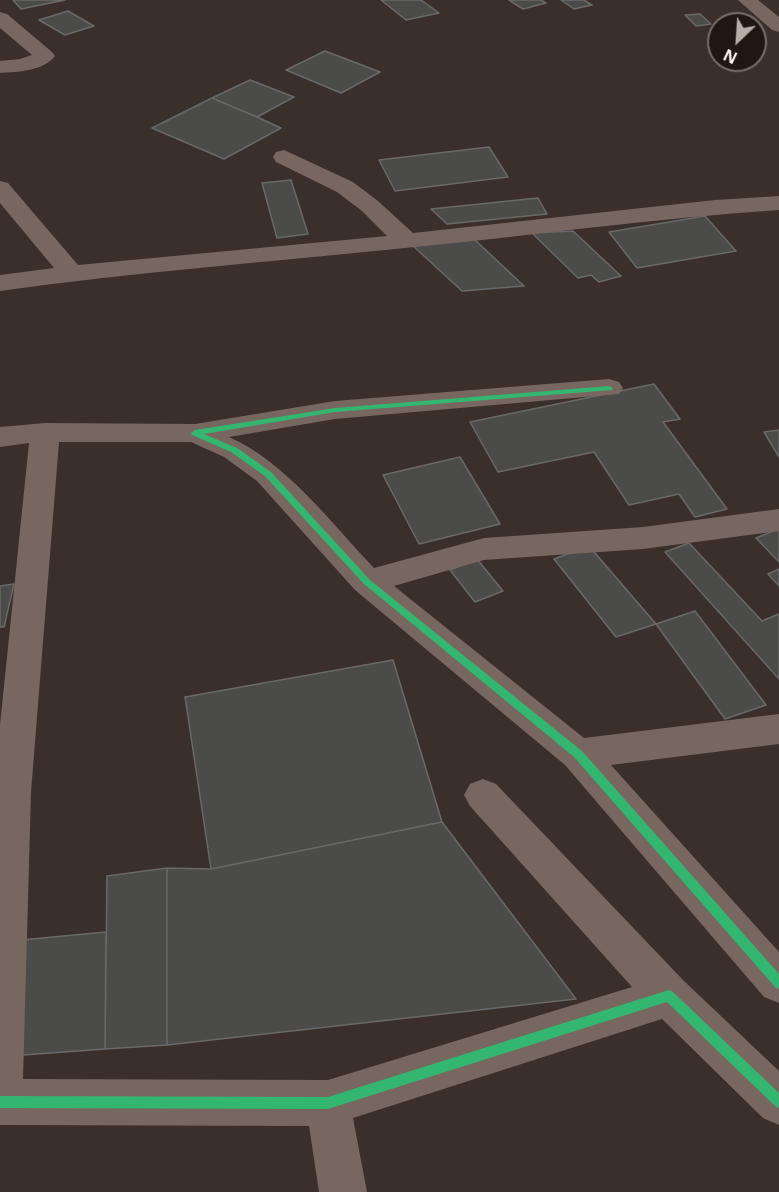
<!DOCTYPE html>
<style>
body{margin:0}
#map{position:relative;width:779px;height:1192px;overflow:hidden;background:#3a2f2b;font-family:"Noto Sans",sans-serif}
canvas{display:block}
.north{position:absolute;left:707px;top:12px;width:60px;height:60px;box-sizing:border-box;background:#201714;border:2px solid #796e6a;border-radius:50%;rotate:205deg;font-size:16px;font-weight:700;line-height:24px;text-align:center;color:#fef1ec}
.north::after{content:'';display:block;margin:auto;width:21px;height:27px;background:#b9ada8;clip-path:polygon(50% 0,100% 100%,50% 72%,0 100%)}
</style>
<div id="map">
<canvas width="779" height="1192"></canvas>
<div class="north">N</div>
</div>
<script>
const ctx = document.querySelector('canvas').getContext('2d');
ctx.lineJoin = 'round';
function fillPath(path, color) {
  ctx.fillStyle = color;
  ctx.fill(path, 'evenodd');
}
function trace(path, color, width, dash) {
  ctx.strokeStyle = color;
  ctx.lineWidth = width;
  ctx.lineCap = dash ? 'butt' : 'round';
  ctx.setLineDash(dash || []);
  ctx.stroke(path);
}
const building = new Path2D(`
 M13,0H65L21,9Z
 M381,0H421L439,13L406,20Z
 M509,0H541L546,3L523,9Z
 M561,0H584L592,5L574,9Z
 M68,11L94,26L65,35L39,20Z
 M700,14L711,24L696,26L685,15Z
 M325,51L380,72L341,93L286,70Z
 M250,80L294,97L257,117L212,98Z
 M212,98L257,117L281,128L224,159L152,128Z
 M489,147L508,177L395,191L379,160Z
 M291,180L308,234L277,238L262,183Z
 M538,198L547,214L447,224L431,209Z
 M705,216L736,251L637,268L609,232Z
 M573,231L621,276L599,282L591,275L578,278L532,233Z
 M474,239L524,286L462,291L411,244Z
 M654,384L680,419L663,422L727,509L695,517L679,494L629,505L594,452L498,472L470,422Z
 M779,430V457L764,432Z
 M460,457L500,524L419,544L383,475Z
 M779,529V562L756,538Z
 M689,543L762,621L779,614V679L665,552Z
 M589,546L656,624L616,637L554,559Z
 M477,559L503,591L475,602L450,570Z
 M779,569V586L768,574Z
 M14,584L4,627H0V586Z
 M695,611L766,705L725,719L656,624Z
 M393,660L442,822L211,869L185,697Z
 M442,822L576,999L167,1045V868L211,869Z
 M167,868V1045L105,1049L107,876Z
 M106,932L105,1049L9,1056L21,940Z`);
fillPath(building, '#4b4b4a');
trace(building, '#696969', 1.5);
fillPath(new Path2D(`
 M738,0H758L779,17V32L772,30Z
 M0,12L7,14L52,52L55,56C44,71 17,72 0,73V61L20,59L32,55L0,28Z
 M284,150L353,182L378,201L413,233L715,200L779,196V210C654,218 530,236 405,248C270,262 134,272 0,291V275L54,268L0,203V181L8,183L78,265L387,236L362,211L337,192L276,162L273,157L276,152Z
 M609,379L619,382L623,388L619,394L335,419L229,437C285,461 332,524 374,568L484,538L643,527L779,509V531L643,549L484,560L394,586L584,738L779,714V744L611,765L779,952V1003L764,997L565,765L355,590L257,481L224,457L191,442H59L31,792L23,1079L328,1080L632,987L470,806L464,795L470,784L483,779L496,784L684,981L779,1071V1125L763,1118L662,1019L353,1118L367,1192H319L309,1126L0,1125V725L29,443L0,447V427L45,423L195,424L335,401Z`), '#786660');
fillPath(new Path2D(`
 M609,386L613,388L612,390L335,412L204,434L237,448L271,472L370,580L582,751L779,974V989L775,987L574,757L364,584L265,476L231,452L192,435L191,433L195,430L335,408Z
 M669,990L673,992L779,1093V1108L775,1106L667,1002L328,1109L0,1108V1096L328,1097Z`), '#33b770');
</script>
